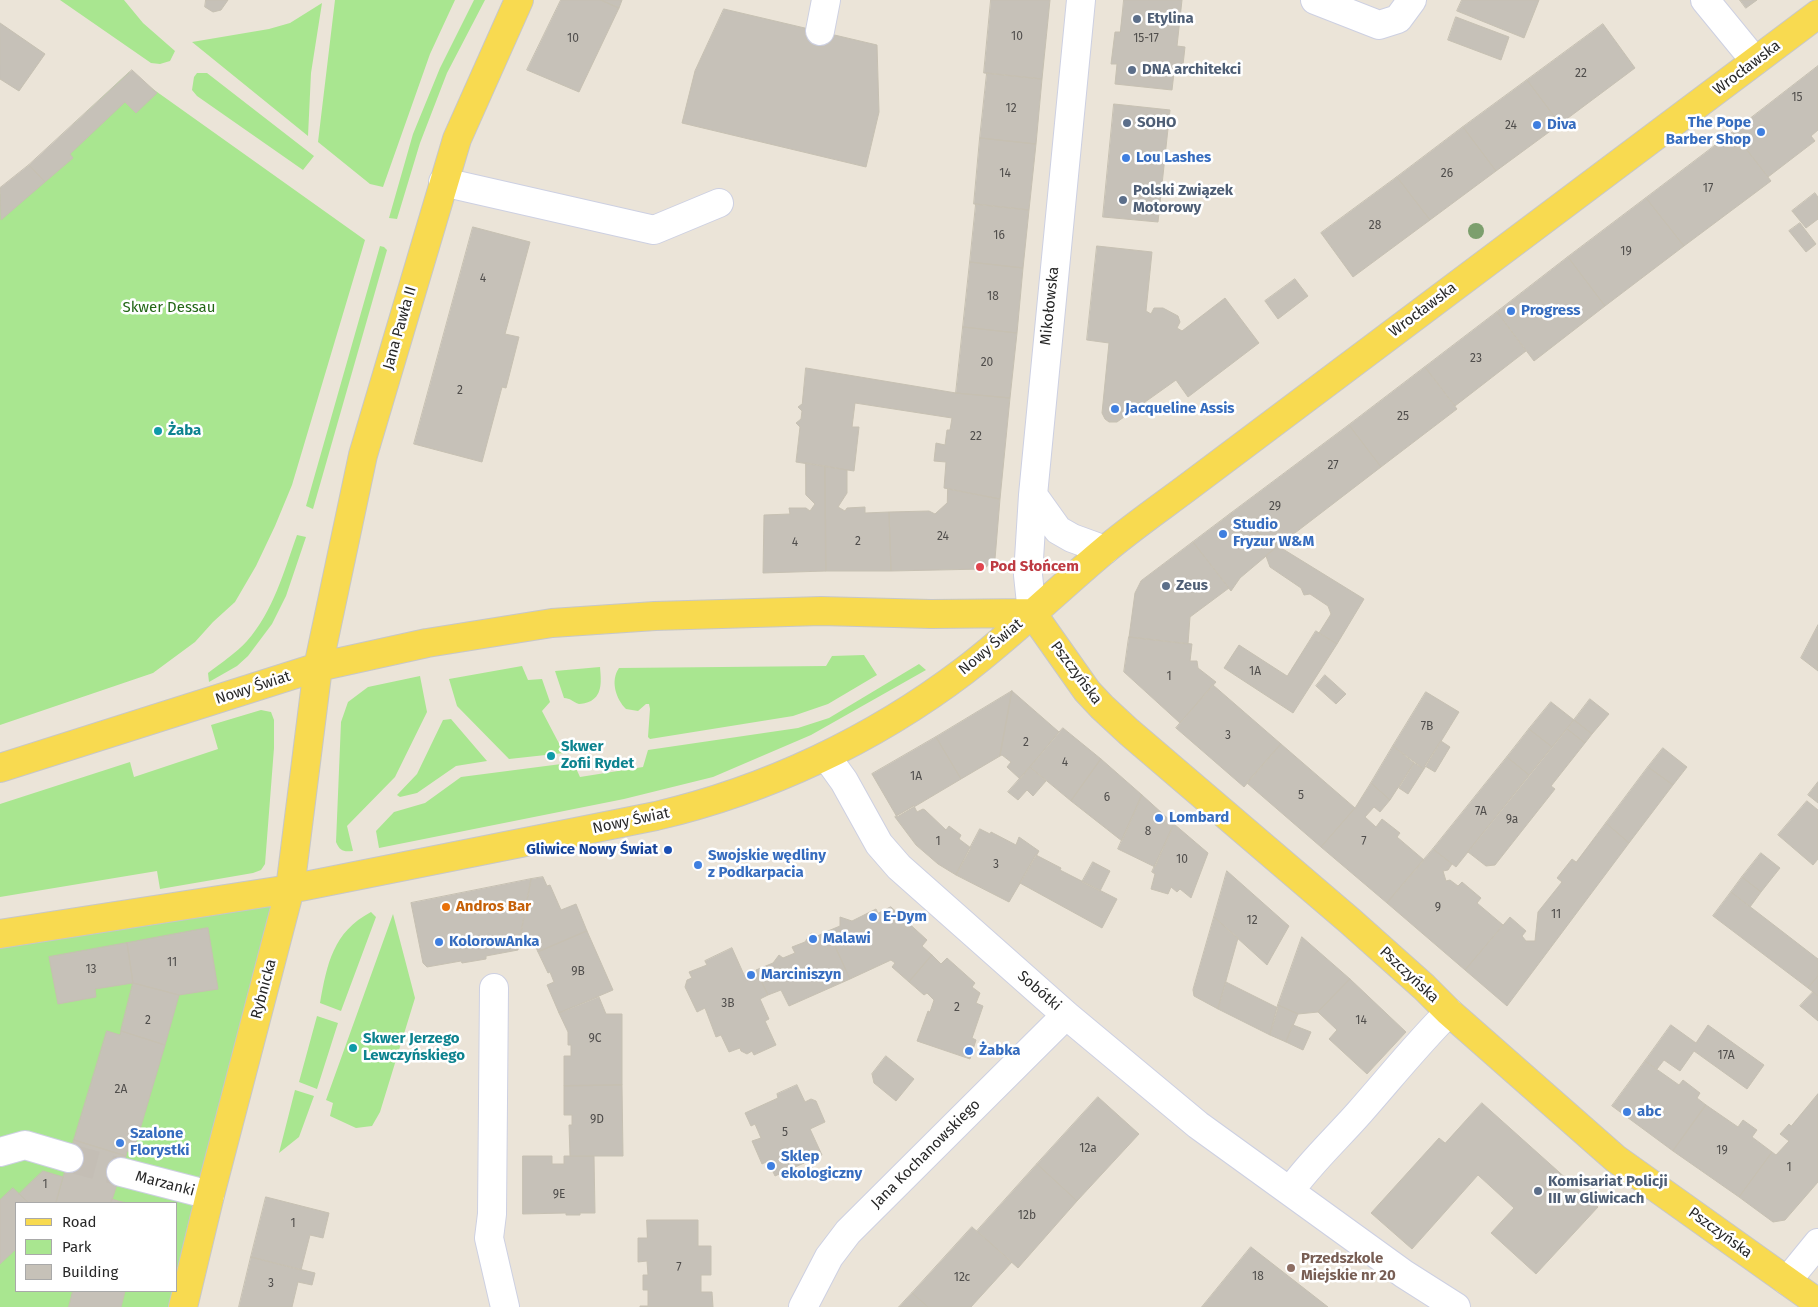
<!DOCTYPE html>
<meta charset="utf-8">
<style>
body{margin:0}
#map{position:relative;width:1818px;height:1307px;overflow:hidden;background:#ebe4d8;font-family:"Fira Sans",sans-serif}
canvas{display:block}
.legend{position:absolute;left:15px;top:1202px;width:162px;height:90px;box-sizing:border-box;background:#fff;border:1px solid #a9a9a9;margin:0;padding:6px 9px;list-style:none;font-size:15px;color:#282828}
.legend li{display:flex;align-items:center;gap:10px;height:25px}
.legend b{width:25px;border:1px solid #a9a9a9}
</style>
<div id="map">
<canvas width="1818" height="1307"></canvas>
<ul class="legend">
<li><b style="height:6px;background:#f8da50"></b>Road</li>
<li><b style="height:14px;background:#a9e690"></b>Park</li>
<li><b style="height:14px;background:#c6c1b8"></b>Building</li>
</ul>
</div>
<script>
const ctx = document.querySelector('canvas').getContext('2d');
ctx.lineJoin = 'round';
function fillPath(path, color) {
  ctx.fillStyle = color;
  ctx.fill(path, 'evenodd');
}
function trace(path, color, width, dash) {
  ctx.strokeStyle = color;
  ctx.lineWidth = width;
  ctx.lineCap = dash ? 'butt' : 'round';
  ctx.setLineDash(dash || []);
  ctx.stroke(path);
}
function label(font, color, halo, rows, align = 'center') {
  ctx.font = font + ' "Fira Sans",sans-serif';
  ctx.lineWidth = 5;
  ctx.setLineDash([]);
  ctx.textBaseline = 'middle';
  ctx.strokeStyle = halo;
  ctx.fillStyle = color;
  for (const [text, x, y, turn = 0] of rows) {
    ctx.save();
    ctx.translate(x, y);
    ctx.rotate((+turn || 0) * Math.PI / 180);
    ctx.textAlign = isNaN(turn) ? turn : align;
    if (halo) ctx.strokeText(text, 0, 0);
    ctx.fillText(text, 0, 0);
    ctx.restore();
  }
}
fillPath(new Path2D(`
 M60,0H124L143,23L175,51L170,61L160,64L151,63Z
 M335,0H455L430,54L383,187L370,184L318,142Z
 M474,0H485L447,73L420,143L397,219L389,218L413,134L440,68Z
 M322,3L311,73L308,136L192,42L269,29L290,23Z
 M129,72L365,240L292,485L275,526L256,566L235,602L213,622L195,642L153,673L0,725V194Z
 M197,73H207L314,156L303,170L197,96L192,90L194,77Z
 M380,246L384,247L387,250L313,509L306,506Z
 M297,535L306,537L286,596L272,624L248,656L237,666L209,682L208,673C221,663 236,653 247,641C273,612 284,571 297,535Z
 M864,655L877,675L828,704L793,716L650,739L648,737L650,709L649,704H646L638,711L626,709C616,699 610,681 619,668L826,666L832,656Z
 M919,664L926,670L811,735L713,777L624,799L379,848L376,831L394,812L425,803L461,777L569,763L574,764L580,777L643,767L648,750L798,728L829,718Z
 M522,666L528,680L542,679L550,702L542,711L564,753L509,759L457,706L449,679Z
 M600,667C601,680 603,694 591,701C587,703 582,704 579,704C573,702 570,698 564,698L555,671Z
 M420,676L427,712L395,777L347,826L353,851C343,852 340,851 336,842L341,722L348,702L368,687Z
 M261,710L271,712L274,720V748L265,864L261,870L253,873L160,889L157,871L0,897V804L130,762L134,777L218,749L211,725Z
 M451,719L487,761L456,766L417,793L400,797L397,795L417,774L443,720Z
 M290,889L183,1307H0V934ZM16,1203H176V1291H16Z
 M371,912L376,917L341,1011L320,1003C327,964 333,932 371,912Z
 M393,914L415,998L380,1112L372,1126L356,1128L330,1116L333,1103L326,1100Z
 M317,1016L338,1023L317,1089L299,1082Z
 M295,1090L314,1096L299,1137L279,1153Z`), '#a9e690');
const building = new Path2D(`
 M206,0H228L221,10L213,12L205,7Z
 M561,0H601L619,8L579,92L527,70Z
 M601,0H622L619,8Z
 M991,0H1050L1042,79L984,73Z
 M1124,0H1182L1177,46L1185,47L1183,65L1175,64L1172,90L1115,84L1117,64H1111L1115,32H1120Z
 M1462,0H1539L1524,38L1457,11Z
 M1740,0H1757L1746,8Z
 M724,9L877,45L879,112L866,167L682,123L695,71Z
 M1456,17L1509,37L1501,60L1448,40Z
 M0,23L45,54L19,91L0,79Z
 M1603,24L1635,68L1560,124L1527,80Z
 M1818,66V130L1811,136L1815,141L1768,177L1733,132Z
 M132,70L157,93L136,113L125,102L70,154L73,158L45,182L29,165Z
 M987,73L1042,79L1036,144L980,138Z
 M1527,80L1560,124L1496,171L1463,127Z
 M1114,104L1170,110L1158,222L1103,217Z
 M1463,127L1496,171L1430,220L1397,177Z
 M1733,132L1771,181L1684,246L1646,198Z
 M980,138L1036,144L1029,210L974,204Z
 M29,165L45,182L1,220L0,188Z
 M1397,177L1430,220L1353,277L1321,233Z
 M1815,193L1818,197V219L1806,228L1792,211Z
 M1646,198L1684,246L1605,306L1568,257Z
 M976,204L1029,210L1023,268L970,262Z
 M1800,223L1816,244L1806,252L1789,231Z
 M473,227L530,242L505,334L519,337L506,388L502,387L482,462L414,444Z
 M1097,246L1152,252L1146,311L1151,314L1154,308H1163L1178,316L1180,322L1177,328L1182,331L1225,298L1259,343L1188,397L1176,380L1117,422H1109L1105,419L1102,413L1109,343L1087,340Z
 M1568,257L1605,306L1534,361L1497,312Z
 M970,262L1023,268L1017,333L963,327Z
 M1295,279L1308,296L1278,319L1265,301Z
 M1497,312L1526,351L1455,406L1425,367Z
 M963,327L1017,333L1010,398L956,393Z
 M1425,367L1457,409L1381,467L1349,425Z
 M806,368L956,393L1010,398L1000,499L944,488L946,462L934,461L936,443L945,445L947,430H950L952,418L855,403L852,427H859L854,471L796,462L800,427L796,423L801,419L802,411L798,407L802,404Z
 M1349,425L1381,467L1278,546L1230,514Z
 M806,463L825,466L826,571L763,573L764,515L790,514L789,508H806L810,511L815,504L806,495Z
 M825,466L847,470V493L838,507L845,511L847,508L865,507V513L889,512L891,571H826Z
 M948,489L1000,499L995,559L984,569L891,571L889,512L929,511L935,514L947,503Z
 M1230,514L1278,546L1240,578L1231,591L1193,542Z
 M1193,542L1229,588L1190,617L1188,644L1129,637L1135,593L1141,581Z
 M1278,546L1364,599L1337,644L1319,633L1331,614L1328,606L1310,594L1304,595L1301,588L1270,567L1266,556Z
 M1818,625V671L1801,658Z
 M1316,631L1337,644L1293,713L1224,668L1239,645L1287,676Z
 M1129,637L1192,644L1190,661H1197L1198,668L1216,682L1180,723L1124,672Z
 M1325,675L1346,694L1336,704L1316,686Z
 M1213,685L1281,744L1244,787L1176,728Z
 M1012,691L1000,756L961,779L936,737Z
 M1012,691L1059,732L1020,779L1007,767L1011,762L1002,755L1000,756Z
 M1426,692L1459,712L1424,769L1393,746Z
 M1590,699L1609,714L1592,734L1574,720Z
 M1551,702L1574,720L1552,747L1529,729Z
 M1574,720L1592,734L1585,743L1567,729Z
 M1063,728L1101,759L1071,801L1030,767Z
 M1529,729L1552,747L1529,775L1507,757Z
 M1567,729L1585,743L1551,786L1555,789L1495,865L1486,866L1468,852Z
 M936,737L961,779L897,817L872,774Z
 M1441,741L1450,747L1435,772L1425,766Z
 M1281,744L1355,808L1321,847L1247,783Z
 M1393,746L1414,763L1390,800L1371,783Z
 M1663,748L1687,767L1673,785L1648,767Z
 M1507,757L1529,775L1456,867L1433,849Z
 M1101,759L1142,795L1122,841L1071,801Z
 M1414,763L1424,769L1408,794L1399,788Z
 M1030,767L1046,781L1033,796L1027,790L1018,800L1008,792Z
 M1648,767L1673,785L1629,843L1606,823Z
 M1818,782V803L1808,795Z
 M1371,783L1390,800L1380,812L1374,807L1365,817L1376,827L1382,819L1400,833L1397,837L1424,860L1387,903L1321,847L1355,808Z
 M1142,795L1174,824L1155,867L1118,849Z
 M1807,801L1818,810V859L1813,865L1778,835Z
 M914,806L917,812L923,809L925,810L946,830L949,826L961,835L959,839L971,848L956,875L938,864L916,845L895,817Z
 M1606,823L1629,843L1507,1006L1465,970L1510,917L1526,931L1522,936L1526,941H1535L1538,912L1562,882L1557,878L1572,859L1576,862Z
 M1174,824L1208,853L1191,898L1180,889L1177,892L1171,887L1168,894L1151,889L1155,874L1152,872Z
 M980,829L990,834L991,832L1016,845L1019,837L1039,851L1009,902L956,875Z
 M1433,849L1452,864L1448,870L1443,871L1446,881L1450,880L1458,886L1462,882L1481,898L1477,903L1503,925L1465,970L1387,903Z
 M1761,853L1780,868L1761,892L1742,877Z
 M1036,855L1061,868L1060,870L1117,899L1102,928L1020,883Z
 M1093,862L1110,871L1100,891L1082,882Z
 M1227,871L1289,926L1267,965L1214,917Z
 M543,877L547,886L550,885L561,910L576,904L587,931L538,952L533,941L520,937L531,879Z
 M1742,877L1761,892L1750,907L1731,892Z
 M531,879L518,950L486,956V959L462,963L461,961L427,967L423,963L411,903Z
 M1731,892L1818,959V976L1808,988L1713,916Z
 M891,907L927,940L922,946L932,955L909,982L892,967L895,963L891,960L850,979L828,931L840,926V917L852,921L876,909L878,913Z
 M1214,917L1238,938L1218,1009L1194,996L1193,990Z
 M208,928L218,989L179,995L133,983L127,943Z
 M587,931L613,990L559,1013L547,985L554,982L550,972L548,973L538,952Z
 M828,931L850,979L789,1006L781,990L768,995L756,970L773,963L779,955L783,958L795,953L792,947L805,942L811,933L817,936Z
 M1302,937L1350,979L1318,1012L1298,1014L1278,1005Z
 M127,943L133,983L95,989L96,997L58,1004L49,957Z
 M732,948L745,977L757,972L768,995L760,999L769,1019L765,1021L776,1045L754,1055L752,1051L747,1054L741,1051L740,1048L729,1052L721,1035L716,1037L705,1008L697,1012L685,987L687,980L692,978L689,972L707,965L705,961Z
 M932,955L941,964L947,958L975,983L972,987L980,993L976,1003L983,1006L972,1038L976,1040L970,1059L917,1041L928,1011L930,1012L934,1000L927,993L924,995L909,982Z
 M1818,976V996L1808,988Z
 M1350,979L1406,1032L1367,1074L1329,1039L1337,1030L1318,1012Z
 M1226,982L1278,1008L1270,1035L1218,1009Z
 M133,983L179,995L165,1045L121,1031Z
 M1813,992L1818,996V1021L1800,1006Z
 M599,997L606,1014H622V1085L564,1086V1056H571V1045H568V1032L559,1013Z
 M1278,1005L1298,1014L1286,1042L1270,1035Z
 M1293,1025L1311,1032L1303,1050L1286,1042Z
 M1671,1025L1696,1043L1708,1025L1764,1065L1747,1089L1694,1051L1680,1071L1664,1060L1657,1069L1645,1061Z
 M107,1031L120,1035L121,1031L165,1045L133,1153L127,1151L126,1156L74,1140Z
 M886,1056L914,1079L896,1101L874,1083L872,1074Z
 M1645,1061L1679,1085L1683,1080L1700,1093L1697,1098L1706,1105L1673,1151L1612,1106Z
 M622,1085L623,1156H570L569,1125H572V1115H564V1086Z
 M797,1085L805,1102L811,1099L816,1101L825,1122L810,1129L822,1155L775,1176L768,1161L762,1164L752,1141L761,1138L755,1124L751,1126L745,1113L778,1098L777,1094Z
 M1818,1094V1182L1785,1220L1773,1222L1739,1197L1772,1152L1776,1155L1789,1141L1780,1134L1789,1124L1791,1126Z
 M1098,1097L1139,1134L1077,1201L1037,1164Z
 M1482,1103L1598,1207L1536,1274L1491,1233L1514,1208L1478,1175L1412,1249L1371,1213L1439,1138L1445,1143Z
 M1706,1105L1738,1127L1743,1120L1757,1130L1752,1137L1772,1152L1739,1197L1673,1151Z
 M74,1140L126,1156L111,1203H56Z
 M523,1156H552V1164H564V1156H594L595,1213H580V1215H566V1213L523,1214Z
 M1037,1164L1077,1201L1018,1268L977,1231Z
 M43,1171L63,1177L56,1203H29L19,1194Z
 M13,1188L29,1203H16V1249L0,1264V1200Z
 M266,1197L329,1213L323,1238L310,1235L301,1270L251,1257Z
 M112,1199L118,1201L127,1203H111Z
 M647,1220H698V1246H711V1275H701V1292H712L713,1307H640V1306H648V1290H643V1275H648L647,1261L638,1262V1238H647Z
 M972,1227L1012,1262L971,1307H928L912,1293Z
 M1251,1247L1328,1307H1202Z
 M251,1257L315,1273L312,1285L298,1282L292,1307H239Z
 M73,1291H125L121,1307H69Z
 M912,1293L928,1307H899Z`);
fillPath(building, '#c6c1b8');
trace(building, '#c6c0b2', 1);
trace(new Path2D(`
 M69,1158L121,1172`), '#c4beb5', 28, [28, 14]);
const minor = new Path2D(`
 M1315,0L1379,25L1398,19L1412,0
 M1705,0L1755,61
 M820,31L826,0
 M443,182L654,230L719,203
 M1033,495L1058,530L1072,538L1105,550
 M1032,613L1028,575L1033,495L1081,0
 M826,756L844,781L879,844L899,867L1066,1015L1198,1125L1404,1274L1456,1307
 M494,988L492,1214L489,1238L505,1307
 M0,1152L25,1145L69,1158
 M121,1172L210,1195
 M1290,1191C1310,1163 1336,1139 1359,1113C1389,1079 1417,1044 1449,1012
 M1787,1281L1818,1243
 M803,1307L829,1257L848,1232L1066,1015`);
const major = new Path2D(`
 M1032,613L1087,691L1102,707L1129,732L1350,921L1424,987L1449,1012L1616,1159L1818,1303
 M0,768L318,667L427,643L552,623L655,616L821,611L931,614L1032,613
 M0,934L290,889L656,816C767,790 873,740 964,671C1013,634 1057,590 1105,550C1130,529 1157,510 1184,490C1395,331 1606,172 1818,14
 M183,1307L210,1195L290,889L318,667L363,455L457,139L519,0`);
trace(minor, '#cdd0e2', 30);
trace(major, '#c7c7c7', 30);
trace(minor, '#fff', 28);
trace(major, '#f8da50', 28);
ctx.fillStyle = '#7c9f6d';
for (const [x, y] of [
 [1476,231]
]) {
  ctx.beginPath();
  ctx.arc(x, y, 8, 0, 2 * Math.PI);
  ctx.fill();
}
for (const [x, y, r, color] of [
 [1137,19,5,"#5c6f8a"],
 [1132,70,5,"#5c6f8a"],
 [1127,123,5,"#5c6f8a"],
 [1537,125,5,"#3f7fe0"],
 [1761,132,5,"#3f7fe0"],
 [1126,158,5,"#3f7fe0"],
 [1123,200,5,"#5c6f8a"],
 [1511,311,5,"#3f7fe0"],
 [1115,409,5,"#3f7fe0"],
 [158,431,5,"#0f9aa8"],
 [1223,534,5,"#3f7fe0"],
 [980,567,5,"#e0444e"],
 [1166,586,5,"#5c6f8a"],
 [551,756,5,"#0f9aa8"],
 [1159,818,5,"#3f7fe0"],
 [668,850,5,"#1a4fb4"],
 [698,865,5,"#3f7fe0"],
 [446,907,5,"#e8710a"],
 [873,917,5,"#3f7fe0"],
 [813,939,5,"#3f7fe0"],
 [439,942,5,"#3f7fe0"],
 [751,975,5,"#3f7fe0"],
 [353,1048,5,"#0f9aa8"],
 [969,1051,5,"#3f7fe0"],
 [1627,1112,5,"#3f7fe0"],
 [120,1143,5,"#3f7fe0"],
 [771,1166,5,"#3f7fe0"],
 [1538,1191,5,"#5c6f8a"],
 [1291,1268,5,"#8d6e63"]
]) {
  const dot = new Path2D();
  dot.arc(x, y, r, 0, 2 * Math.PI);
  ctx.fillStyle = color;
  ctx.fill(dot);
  trace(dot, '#fff', 2);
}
label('12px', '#504e4c', null, [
 ["10",1017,37],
 ["10",573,39],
 ["15-17",1146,39],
 ["22",1581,74],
 ["15",1797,98],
 ["12",1011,109],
 ["24",1511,126],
 ["14",1005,174],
 ["26",1447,174],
 ["17",1708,189],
 ["28",1375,226],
 ["16",999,236],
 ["19",1626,252],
 ["4",483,279],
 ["18",993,297],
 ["23",1476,359],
 ["20",987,363],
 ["2",460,391],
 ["25",1403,417],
 ["22",976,437],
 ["27",1333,466],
 ["29",1275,507],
 ["24",943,537],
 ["2",858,542],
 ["4",795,543],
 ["1A",1255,672],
 ["1",1169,677],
 ["7B",1427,727],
 ["3",1228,736],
 ["2",1026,743],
 ["4",1065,763],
 ["1A",916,777],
 ["5",1301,796],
 ["6",1107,798],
 ["7A",1481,812],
 ["9a",1512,820],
 ["8",1148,832],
 ["1",938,842],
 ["7",1364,842],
 ["10",1182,860],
 ["3",996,865],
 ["9",1438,908],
 ["11",1556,915],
 ["12",1252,921],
 ["11",172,963],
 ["13",91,970],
 ["9B",578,972],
 ["3B",728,1004],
 ["2",957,1008],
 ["2",148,1021],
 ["14",1361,1021],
 ["9C",595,1039],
 ["17A",1726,1056],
 ["2A",121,1090],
 ["9D",597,1120],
 ["5",785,1133],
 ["12a",1088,1149],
 ["19",1722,1151],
 ["1",1789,1168],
 ["1",45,1185],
 ["9E",559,1195],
 ["12b",1027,1216],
 ["1",293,1224],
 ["7",679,1268],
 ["18",1258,1277],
 ["12c",962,1278],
 ["3",271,1284]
]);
label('bold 15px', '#4e5e75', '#fff', [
 ["Etylina",1147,19],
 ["DNA architekci",1142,70],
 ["SOHO",1137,123],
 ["Polski Związek",1133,191],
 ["Motorowy",1133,208],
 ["Zeus",1176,586],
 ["Komisariat Policji",1548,1182],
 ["III w Gliwicach",1548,1199]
], 'left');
label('15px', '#282828', '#fff', [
 ["Wrocławska",1747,68,-37],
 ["Mikołowska",1050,306,-84],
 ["Wrocławska",1423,310,-37],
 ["Jana Pawła II",400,328,-74],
 ["Nowy Świat",991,647,-40],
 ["Pszczyńska",1076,673,53],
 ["Nowy Świat",253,688,-18],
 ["Nowy Świat",631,821,-12],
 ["Pszczyńska",1409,975,43],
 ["Rybnicka",264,989,-75],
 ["Sobótki",1039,991,41],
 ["Jana Kochanowskiego",926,1154,-45],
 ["Marzanki",165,1184,15],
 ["Pszczyńska",1720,1233,36]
]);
label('bold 15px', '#366cbe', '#fff', [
 ["The Pope",1751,123,"right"],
 ["Barber Shop",1751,140,"right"],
 ["Diva",1547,125],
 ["Lou Lashes",1136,158],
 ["Progress",1521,311],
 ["Jacqueline Assis",1125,409],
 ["Studio",1233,525],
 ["Fryzur W&M",1233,542],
 ["Lombard",1169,818],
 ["Swojskie wędliny",708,856],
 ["z Podkarpacia",708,873],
 ["E-Dym",883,917],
 ["Malawi",823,939],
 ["KolorowAnka",449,942],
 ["Marciniszyn",761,975],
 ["Żabka",979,1051],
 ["abc",1637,1112],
 ["Szalone",130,1134],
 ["Florystki",130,1151],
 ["Sklep",781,1157],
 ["ekologiczny",781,1174]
], 'left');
label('15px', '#226715', '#fff', [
 ["Skwer Dessau",169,308]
]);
label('bold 15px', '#0d838f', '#fff', [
 ["Żaba",168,431],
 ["Skwer",561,747],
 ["Zofii Rydet",561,764],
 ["Skwer Jerzego",363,1039],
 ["Lewczyńskiego",363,1056]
], 'left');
label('bold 15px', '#be3a42', '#fff', [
 ["Pod Słońcem",990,567]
], 'left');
label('bold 15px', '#164399', '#fff', [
 ["Gliwice Nowy Świat",658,850]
], 'right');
label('bold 15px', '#c56008', '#fff', [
 ["Andros Bar",456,907]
], 'left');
label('bold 15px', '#785e54', '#fff', [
 ["Przedszkole",1301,1259],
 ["Miejskie nr 20",1301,1276]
], 'left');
</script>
